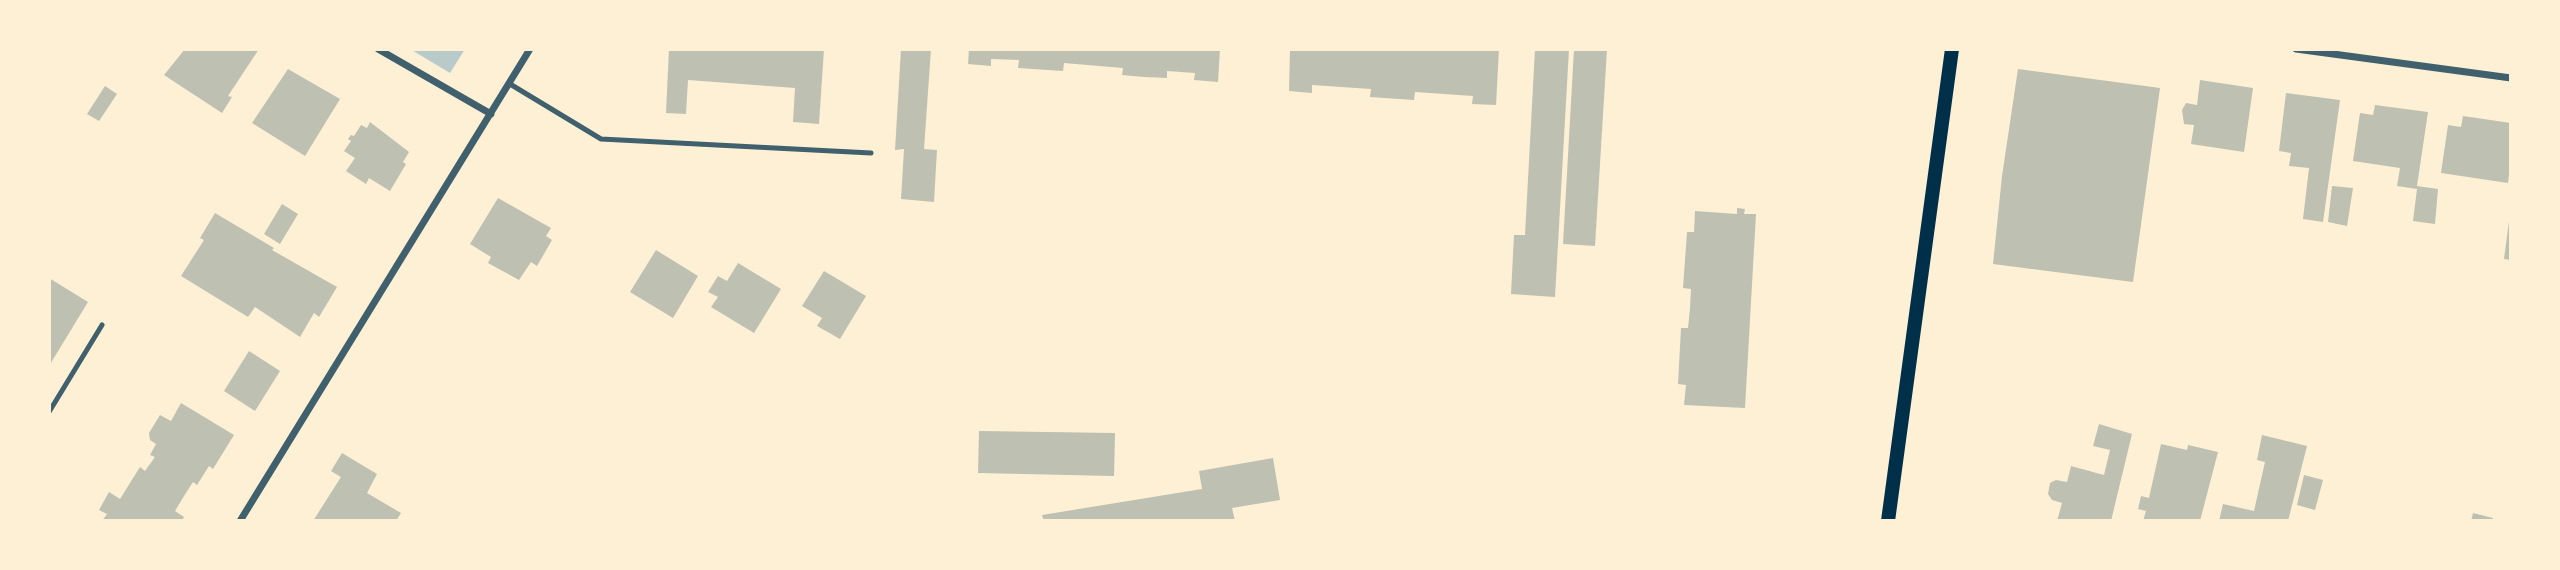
<!DOCTYPE html>
<style>
body{margin:0}
#map{position:relative;width:2560px;height:570px;overflow:hidden;background:#fdf0d5;font-family:Jost,sans-serif}
canvas{display:block}
.frame{position:absolute;inset:0;border:51px solid #fdf0d5;pointer-events:none}
</style>
<div id="map">
<canvas width="2560" height="570"></canvas>
<div class="frame"></div>
</div>
<script>
const ctx = document.querySelector('canvas').getContext('2d');
ctx.lineJoin = 'round';
function fillPath(path, color) {
  ctx.fillStyle = color;
  ctx.fill(path, 'evenodd');
}
function trace(path, color, width, dash) {
  ctx.strokeStyle = color;
  ctx.lineWidth = width;
  ctx.lineCap = dash ? 'butt' : 'round';
  ctx.setLineDash(dash || []);
  ctx.stroke(path);
}
fillPath(new Path2D(`
 M410,49H465L450,73Z`), '#b9caca');
fillPath(new Path2D(`
 M185,49H259L228,96L232,97L222,113L164,75Z
 M669,49H824L819,124L793,122L795,88L688,80L686,114L666,113Z
 M901,49H931L924,149L937,150L934,202L901,199L904,149L895,150Z
 M969,49H1220L1218,82L1194,80L1195,73L1167,71V78L1144,77L1122,75L1123,68L1064,63L1063,71L1018,68L1019,60L991,59V66L968,64Z
 M1290,49H1499L1496,105L1472,104L1473,96L1415,92L1414,100L1370,97L1371,89L1312,85V93L1289,91Z
 M1535,49H1569L1555,297L1511,294L1514,235H1525Z
 M1574,49H1607L1595,246L1563,244Z
 M288,69L340,99L305,156L252,123Z
 M2018,69L2160,88L2133,282L1993,264L2002,176Z
 M2200,80L2253,88L2244,152L2191,144L2194,125L2184,124L2182,110L2186,103L2197,105Z
 M105,86L117,94L99,121L87,114Z
 M2286,93L2340,100L2323,222L2303,219L2309,168L2289,166L2291,153L2279,151Z
 M2375,105L2428,112L2417,186L2438,189L2435,224L2413,221L2417,189L2397,186L2400,168L2353,161L2360,113L2373,115Z
 M2463,116L2511,123V158L2508,183L2441,173L2448,125L2461,127Z
 M370,122L409,152L403,162L406,164L390,191L369,178L366,184L346,171L355,158L344,151L351,141L348,139L351,135L354,136L361,125L367,128Z
 M2332,186L2353,188L2347,226L2328,222Z
 M498,198L551,228L546,236L552,240L537,266L531,262L519,280L488,263L491,257L470,244Z
 M282,204L298,214L280,244L264,234Z
 M1737,208L1745,209L1744,214H1756L1745,408L1684,405L1686,385L1678,384L1681,328H1688L1690,308L1691,289L1683,288L1687,232H1694L1695,211L1737,214Z
 M215,213L274,248L272,250L337,287L319,317L314,313L300,337L255,307L248,317L181,276L204,240L200,238Z
 M2509,221L2511,222V260L2504,259Z
 M656,250L698,276L673,318L630,292Z
 M738,263L781,289L754,333L711,307L718,297L708,292L718,276L727,281Z
 M824,271L866,296L840,339L817,326L822,318L802,306Z
 M49,278L88,302L49,366Z
 M249,351L280,371L255,411L224,391Z
 M181,403L234,435L213,469L209,466L197,485L193,482L184,496L175,511L184,517L182,521H102L107,514L99,510L109,492L120,499L140,467L145,471L155,457L150,455L156,444L150,440L149,433L160,415L171,421Z
 M2099,424L2132,434L2111,521H2057L2062,503L2052,500L2048,494L2050,483L2056,480L2067,482L2071,466L2104,475L2110,450L2093,446Z
 M979,431L1115,433L1114,476L978,473Z
 M2262,435L2307,446L2288,521H2219L2223,504L2254,511L2265,462L2257,460Z
 M2161,444L2187,450L2188,445L2218,452L2200,521H2143L2146,511L2138,509L2141,496L2149,498Z
 M342,453L377,474L367,493L401,513L396,521H313L341,477L331,471Z
 M1273,458L1280,500L1232,508L1235,521H1044L1042,515L1202,489L1199,471Z
 M2304,475L2323,480L2315,510L2297,505Z
 M2473,513L2493,518L2492,521H2471Z`), '#bec0b2');
trace(new Path2D(`
 M510,84L601,139L871,153
 M49,412L102,325`), '#3f606c', 5);
trace(new Path2D(`
 M378,49L491,114
 M2296,49L2511,78
 M240,521L530,49`), '#3f606c', 7);
trace(new Path2D(`
 M1888,521L1952,49`), '#003049', 14);
</script>
